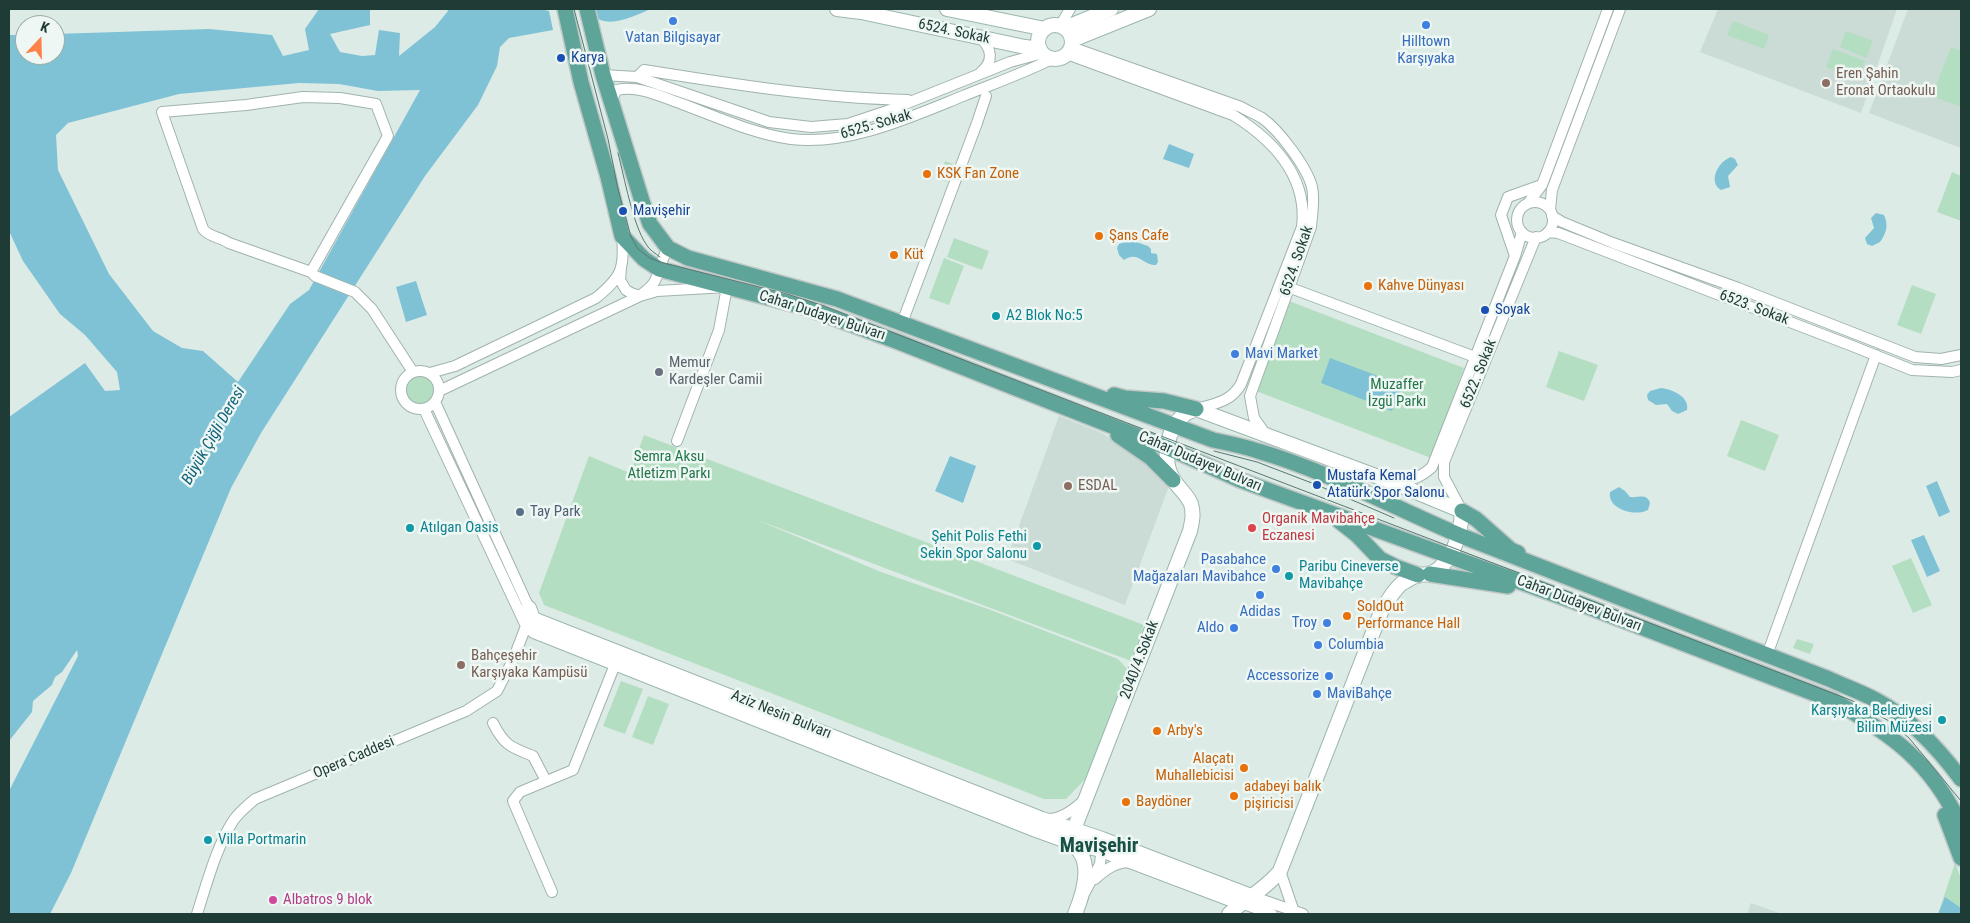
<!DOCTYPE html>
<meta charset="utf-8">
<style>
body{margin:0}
#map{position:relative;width:1970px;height:923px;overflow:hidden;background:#ddebe6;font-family:"Roboto Condensed",sans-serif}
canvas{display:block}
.frame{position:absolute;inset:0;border:10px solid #1e3b36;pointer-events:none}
.north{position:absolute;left:15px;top:15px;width:50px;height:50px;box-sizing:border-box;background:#eef7f3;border:1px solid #9baca7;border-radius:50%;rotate:21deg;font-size:14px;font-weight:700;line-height:20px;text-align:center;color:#1e3b36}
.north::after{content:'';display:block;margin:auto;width:18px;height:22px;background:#fe8248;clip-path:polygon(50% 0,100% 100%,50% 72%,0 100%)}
</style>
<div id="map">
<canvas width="1970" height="923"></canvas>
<div class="frame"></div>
<div class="north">K</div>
</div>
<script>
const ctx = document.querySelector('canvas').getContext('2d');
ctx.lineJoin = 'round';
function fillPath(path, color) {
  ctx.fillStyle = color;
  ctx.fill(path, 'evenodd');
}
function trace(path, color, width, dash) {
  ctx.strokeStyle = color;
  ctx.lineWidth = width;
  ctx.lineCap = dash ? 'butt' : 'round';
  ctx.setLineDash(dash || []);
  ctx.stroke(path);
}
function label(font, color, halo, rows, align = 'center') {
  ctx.font = font + ' "Roboto Condensed",sans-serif';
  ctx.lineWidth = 5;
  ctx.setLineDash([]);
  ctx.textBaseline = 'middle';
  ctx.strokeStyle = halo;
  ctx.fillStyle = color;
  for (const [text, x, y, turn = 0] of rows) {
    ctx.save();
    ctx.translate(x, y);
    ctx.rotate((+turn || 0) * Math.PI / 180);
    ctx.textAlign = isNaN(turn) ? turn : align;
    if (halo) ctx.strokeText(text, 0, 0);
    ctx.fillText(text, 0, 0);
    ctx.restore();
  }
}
fillPath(new Path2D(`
 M1718,9H1897L1861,113L1700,52Z
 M1908,9H1961V148L1869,113Z
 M1059,416L1102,433L1147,463L1169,486L1125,605L1007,559Z
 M1751,903L1782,914H1747Z`), '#cbdbd5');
fillPath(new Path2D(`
 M1733,21L1769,35L1764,49L1727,35Z
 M1846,31L1873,41L1866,58L1840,47Z
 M1951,47L1961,51V107L1932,96Z
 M1833,49L1865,61L1858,80L1826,67Z
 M945,161L953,164L946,182L938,179Z
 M1952,172L1961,176V221L1937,212Z
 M954,238L989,251L982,270L947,257Z
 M944,258L964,266L949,305L929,298Z
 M1912,285L1936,294L1921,334L1897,325Z
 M1289,301L1464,368L1431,458L1256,391Z
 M1559,351L1598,365L1584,401L1546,387Z
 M406 390a14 14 0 1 1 28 0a14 14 0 1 1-28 0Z
 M1741,420L1779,435L1765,471L1727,456Z
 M644,435L1144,625L1131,661L755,519L881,572L988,609L1118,659L1129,671L1090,774L1066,799H1044L544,605L539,593L589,456L630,473Z
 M1911,558L1932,605L1913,613L1892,566Z
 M1797,639L1814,644L1810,654L1793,648Z
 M621,681L643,689L625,734L603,726Z
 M648,696L669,704L653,745L632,737Z
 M1955,863L1961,878V914H1938Z`), '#b4dec2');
fillPath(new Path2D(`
 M319,9H370V25L330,34L340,52L362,56L375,55L379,30L400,33L399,56L435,27L448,11L447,9H540L549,11L553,30L509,38L500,47L497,66L478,105L425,176L261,433L231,488L71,873L50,914H9V791L78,656L77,650L62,672L55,677L52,685L33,701L32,712L9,741V410V417L85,363L105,391L120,390L117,372L85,335L60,314L23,261L9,231V35H25V55H55V34L209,29L272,35L283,56L309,50L305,29ZM299,83L339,84L378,91L420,90L309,290L290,304L238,382L203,351L182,348L153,331L109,274L58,170L56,135L68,123L179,94Z
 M596,9H651C636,15 614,27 598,19Z
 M1169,144L1194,154L1189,168L1163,159Z
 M1731,157L1735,159L1738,165L1728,176L1730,187L1721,190C1707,181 1719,161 1731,157Z
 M1876,213L1884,215C1889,225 1886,234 1880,242L1872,246L1867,244L1865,238L1874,228L1871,218Z
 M1130,240L1148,246L1151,249V253L1157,254L1158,262L1156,265C1144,266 1138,250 1124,260L1119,255L1117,248L1119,244Z
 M416,281L427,315L406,322L396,287Z
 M1330,358L1402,385L1392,411L1321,383Z
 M1661,388C1672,389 1690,397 1687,410L1678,414L1672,411L1667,404L1656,405L1648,400L1647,395L1650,391Z
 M950,456L976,466L963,503L935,491Z
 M1937,481L1950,512L1939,517L1926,486Z
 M1619,487L1625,491L1630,497C1638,498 1647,493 1650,503L1648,510C1635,517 1607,509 1610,492Z
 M1924,535L1940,571L1927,577L1911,540Z
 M1945,897L1961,908V914H1938Z`), '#7fc2d6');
const street = new Path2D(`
 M1060,26L1070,9
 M980,38C992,48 994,62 981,72
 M1071,47L1241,107C1248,111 1255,114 1262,118C1279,130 1307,167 1312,187C1315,200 1312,214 1311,227L1250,396L1254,418L1266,435
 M1067,54L1233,115C1273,140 1308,176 1302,227L1241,384C1231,402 1214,404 1196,409
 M603,75L637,77L769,122L811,127L848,124L890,110L1010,62L1043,53
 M637,77L644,70C731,84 819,98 908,100
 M611,100L617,90C639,85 662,97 682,104C717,117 754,134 791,139C848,146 911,117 963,96C993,84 1024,73 1054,58
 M1529,202L1542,185L1608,9
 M1517 220a18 18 0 1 1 36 0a18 18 0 1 1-36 0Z
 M1550,210L1552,190L1620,9
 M1552,216L1562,222L1613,243L1738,288L1915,357L1941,359L1961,355
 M1548,232L1558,233L1855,347L1912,370L1952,372L1961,370
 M1515,256L1501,215L1508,197L1539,186
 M621,268L620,280L626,290L631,293L640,296L657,291L727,287L719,330L677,441
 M311,272L388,136L376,104L340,98L303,97L246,105L162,112L203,229C209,237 220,237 229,243L311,272L315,276L355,292L372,309L413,372
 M1288,287L1475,357
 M902,323L977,123L986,96
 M401 390a19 19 0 1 1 38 0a19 19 0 1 1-38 0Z
 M430,373L455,366L596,298C621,277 625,270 622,236
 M439,391L640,296C644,292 649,289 652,285C660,276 660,261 668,248
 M435,402L529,608
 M424,409L526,626L529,623
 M1394,481C1411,480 1419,479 1432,467L1515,256L1522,232
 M1462,511L1444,477V462L1536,237
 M1767,655L1876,355
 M493,723C504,745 510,747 533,756L546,781
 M1046,819C1061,820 1075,809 1085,799
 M1280,871L1293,909
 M1095,879C1106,869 1116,862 1131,862
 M552,892L513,801L520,792L573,770L616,662
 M1085,892L1100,864L1102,845
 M1251,896L1303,914
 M1241,903L1272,914
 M197,914C207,883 216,848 233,821C239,812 247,806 255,799L466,711L497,691L513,660L526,626L534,631`);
const secondary = new Path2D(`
 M837,9L861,12L1025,47L1040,49
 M947,9L1045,29
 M1038 42a17 17 0 1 1 34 0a17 17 0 1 1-34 0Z
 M1065,28L1111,9
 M1072,40L1149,9
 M529,608L533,619L1042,819L1102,839L1251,896
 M534,631L1036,830L1069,842L1101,850L1241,903
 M1069,842L1190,531C1192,522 1194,514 1191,504C1187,494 1178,488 1173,479C1162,460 1166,428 1185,414C1188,412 1192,411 1196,409L1392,482L1462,511C1461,533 1453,564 1430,574C1427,575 1422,574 1419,575C1413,576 1406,581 1401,584C1392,592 1387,602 1381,612L1280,871C1266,889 1245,899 1229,914
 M1070,842C1074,846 1079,850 1081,854C1091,871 1082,897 1075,914`);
const primary = new Path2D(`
 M565,9L581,82L608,177L622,236L644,259L659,269L804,307L896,341L1168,448L1240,480L1578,603L1834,701C1893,735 1931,762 1961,826
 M587,9L603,75L642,201L650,224L668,248L688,258L837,299L1213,440C1228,443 1243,446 1258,451C1327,471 1393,507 1459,535L1829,679C1844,686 1861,692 1876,700C1910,718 1938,748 1961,779
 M1114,395L1125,398L1164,401L1196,409
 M1118,435L1150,457L1173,480
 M1462,511L1476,519L1511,550L1518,553
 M1338,520L1357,535L1380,559L1396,567L1418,575
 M1430,574L1508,586
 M1945,815L1961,858`);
trace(street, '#a0b3ae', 12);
trace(secondary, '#9cb7af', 16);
trace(primary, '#c0c8c7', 18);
trace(street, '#fff', 10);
trace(secondary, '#fff', 14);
trace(primary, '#5ea498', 15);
trace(new Path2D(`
 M574,9L608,139L618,189L631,237L638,249L650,258L660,262L787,294L824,306C1166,439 1510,569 1853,701L1889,721L1909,738L1961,801
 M618,153C624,176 633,225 646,244C649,250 655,253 660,257
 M1214,451L1257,462L1317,485L1394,518`), '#577871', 1);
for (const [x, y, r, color] of [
 [673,21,5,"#3f7fe0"],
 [1426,25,5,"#3f7fe0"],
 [561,58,5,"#1a4fb4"],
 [1826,83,5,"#8d6e63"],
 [927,174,5,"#e8710a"],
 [623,211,5,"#1a4fb4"],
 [1099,236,5,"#e8710a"],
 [894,255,5,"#e8710a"],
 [1368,286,5,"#e8710a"],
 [1485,310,5,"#1a4fb4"],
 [996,316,5,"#0f9aa8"],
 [1235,354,5,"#3f7fe0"],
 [659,372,5,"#6b7280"],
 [1317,485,5,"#1a4fb4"],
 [1068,486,5,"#8d6e63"],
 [520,512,5,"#5c6f8a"],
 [410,528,5,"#0f9aa8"],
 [1252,528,5,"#e0444e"],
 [1037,546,5,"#0f9aa8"],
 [1276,569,5,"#3f7fe0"],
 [1289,576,5,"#0f9aa8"],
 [1260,595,5,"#3f7fe0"],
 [1347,616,5,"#e8710a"],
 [1327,623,5,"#3f7fe0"],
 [1234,628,5,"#3f7fe0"],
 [1318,645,5,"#3f7fe0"],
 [461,665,5,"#8d6e63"],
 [1329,676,5,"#3f7fe0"],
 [1317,694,5,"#3f7fe0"],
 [1942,720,5,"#0f9aa8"],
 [1157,731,5,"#e8710a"],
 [1244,768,5,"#e8710a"],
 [1234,796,5,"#e8710a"],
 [1126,802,5,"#e8710a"],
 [208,840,5,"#0f9aa8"],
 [273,900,5,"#d1479c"]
]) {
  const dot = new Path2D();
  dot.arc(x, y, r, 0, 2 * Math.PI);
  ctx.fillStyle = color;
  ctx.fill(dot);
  trace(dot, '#eef7f3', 2);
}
label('15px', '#1e3b36', '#eef7f3', [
 ["6524. Sokak",954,32,12],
 ["6525. Sokak",876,125,-16],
 ["6524. Sokak",1297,261,-71],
 ["6523. Sokak",1754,308,21],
 ["Cahar Dudayev Bulvarı",822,316,18],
 ["6522. Sokak",1479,374,-68],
 ["Cahar Dudayev Bulvarı",1200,462,23],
 ["Cahar Dudayev Bulvarı",1579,604,21],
 ["2040/4.Sokak",1140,660,-69],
 ["Aziz Nesin Bulvarı",781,715,22],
 ["Opera Caddesi",354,758,-23]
]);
label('15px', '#366cbe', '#eef7f3', [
 ["Vatan Bilgisayar",673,38,"center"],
 ["Hilltown",1426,42,"center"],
 ["Karşıyaka",1426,59,"center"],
 ["Mavi Market",1245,354,"left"],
 ["Pasabahce",1266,560],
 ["Mağazaları Mavibahce",1266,577],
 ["Adidas",1260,612,"center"],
 ["Troy",1317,623],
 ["Aldo",1224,628],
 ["Columbia",1328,645,"left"],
 ["Accessorize",1319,676],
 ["MaviBahçe",1327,694,"left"]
], 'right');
label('15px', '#164399', '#eef7f3', [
 ["Karya",571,58],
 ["Mavişehir",633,211],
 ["Soyak",1495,310],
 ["Mustafa Kemal",1327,476],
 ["Atatürk Spor Salonu",1327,493]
], 'left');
label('15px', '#785e54', '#eef7f3', [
 ["Eren Şahin",1836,74],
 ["Eronat Ortaokulu",1836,91],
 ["ESDAL",1078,486],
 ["Bahçeşehir",471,656],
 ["Karşıyaka Kampüsü",471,673]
], 'left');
label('15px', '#c56008', '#eef7f3', [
 ["KSK Fan Zone",937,174],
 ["Şans Cafe",1109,236],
 ["Küt",904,255],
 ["Kahve Dünyası",1378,286],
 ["SoldOut",1357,607],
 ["Performance Hall",1357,624],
 ["Arby's",1167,731],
 ["Alaçatı",1234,759,"right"],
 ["Muhallebicisi",1234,776,"right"],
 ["adabeyi balık",1244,787],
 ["pişiricisi",1244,804],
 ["Baydöner",1136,802]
], 'left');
label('15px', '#0d838f', '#eef7f3', [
 ["A2 Blok No:5",1006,316],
 ["Atılgan Oasis",420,528],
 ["Şehit Polis Fethi",1027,537,"right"],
 ["Sekin Spor Salonu",1027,554,"right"],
 ["Paribu Cineverse",1299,567],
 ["Mavibahçe",1299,584],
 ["Karşıyaka Belediyesi",1932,711,"right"],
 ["Bilim Müzesi",1932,728,"right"],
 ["Villa Portmarin",218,840]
], 'left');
label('15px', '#5b616d', '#eef7f3', [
 ["Memur",669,363],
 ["Kardeşler Camii",669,380]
], 'left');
label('15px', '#25764a', '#eef7f3', [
 ["Muzaffer",1397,385],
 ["İzgü Parkı",1397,402],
 ["Semra Aksu",669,457],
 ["Atletizm Parkı",669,474]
]);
label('15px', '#4e5e75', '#eef7f3', [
 ["Tay Park",530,512]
], 'left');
label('15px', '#be3a42', '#eef7f3', [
 ["Organik Mavibahçe",1262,519],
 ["Eczanesi",1262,536]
], 'left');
label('15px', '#b23c85', '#eef7f3', [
 ["Albatros 9 blok",283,900]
], 'left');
label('italic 16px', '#13627c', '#eef7f3', [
 ["Büyük Çiğli Deresi",214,436,-60]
]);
label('bold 20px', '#184f46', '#eef7f3', [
 ["Mavişehir",1099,847]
]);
</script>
